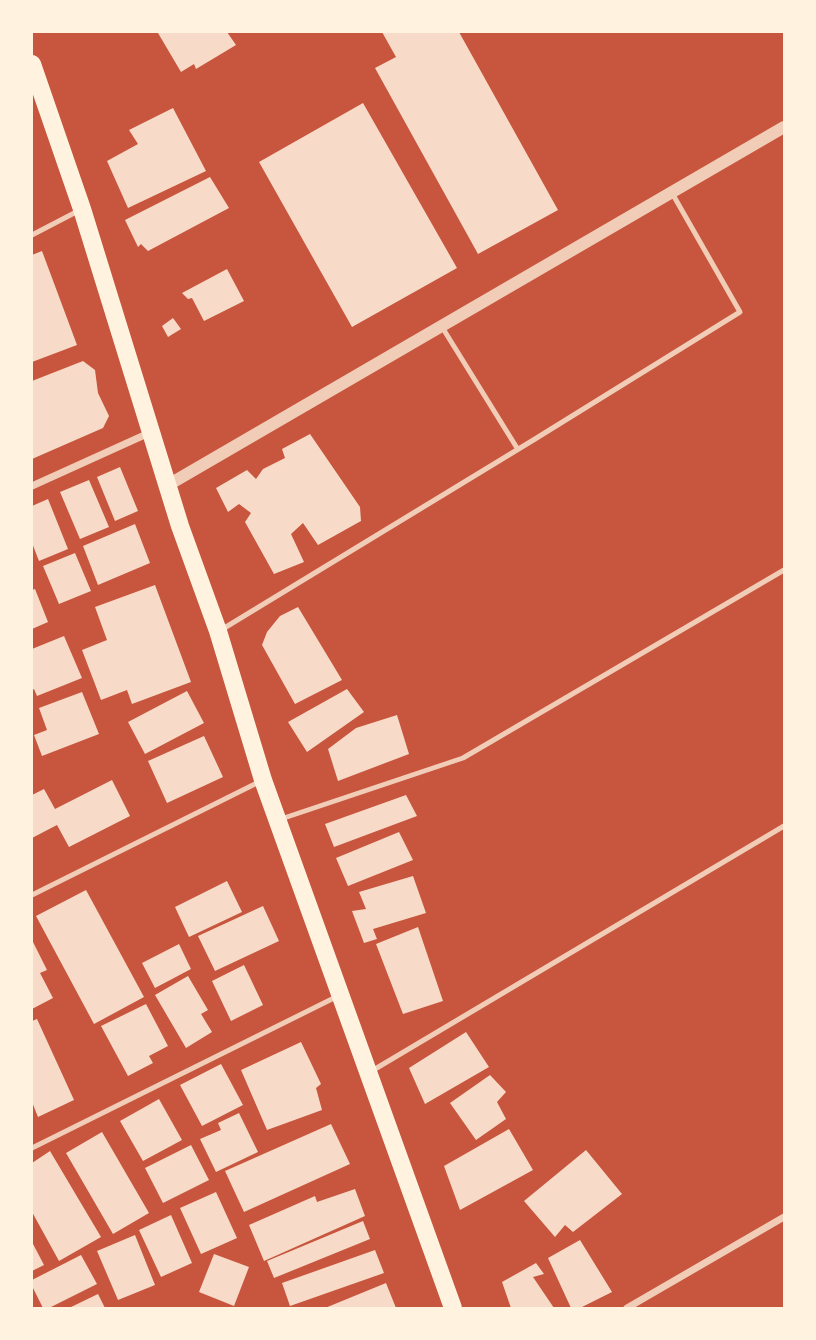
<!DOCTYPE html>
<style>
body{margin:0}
#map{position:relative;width:816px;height:1340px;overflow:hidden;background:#c8553d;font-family:Montserrat,sans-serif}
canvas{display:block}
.frame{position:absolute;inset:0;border:33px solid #fff3e0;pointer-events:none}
</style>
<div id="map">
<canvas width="816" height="1340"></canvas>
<div class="frame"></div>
</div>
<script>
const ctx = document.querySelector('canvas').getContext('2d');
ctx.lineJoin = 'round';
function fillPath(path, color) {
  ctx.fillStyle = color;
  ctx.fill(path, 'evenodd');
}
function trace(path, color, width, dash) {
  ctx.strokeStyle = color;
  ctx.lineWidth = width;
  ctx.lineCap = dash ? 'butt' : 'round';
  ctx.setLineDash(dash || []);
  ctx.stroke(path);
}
fillPath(new Path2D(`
 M160,32H227L236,45L196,69L194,64L181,72L158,33Z
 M382,32H459L558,210L478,254L375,68L396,57Z
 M363,103L457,268L352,327L259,162Z
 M173,108L206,171L128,208L107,161L138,144L129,130Z
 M210,177L229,208L148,251L141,244L138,247L125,220Z
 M42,251L77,345L32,362V255Z
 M227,269L244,301L204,321L192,298L188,299L182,293Z
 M173,318L181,329L168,337L162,326Z
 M83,361L95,370L98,393L109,416L103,428L32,459V381Z
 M310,434L360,507L361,521L318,545L303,523L291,534L304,562L274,574L245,522L251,513L239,504L228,512L216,488L247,470L256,479L263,469L285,458L282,449Z
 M120,467L138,511L115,521L97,477Z
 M89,480L109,527L80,539L60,492Z
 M48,499L68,549L39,561L32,543V506Z
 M135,524L150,563L98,585L83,546Z
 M75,553L91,591L59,604L43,566Z
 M155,585L191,682L132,704L127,690L101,700L82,650L107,640L95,607Z
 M35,589L48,622L32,629V590Z
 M298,607L342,680L295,704L262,645L267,632L280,616Z
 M64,636L82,678L37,696L34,689L32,690V649Z
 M347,689L364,712L307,752L288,722Z
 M187,691L204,723L145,754L128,722Z
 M82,692L99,734L42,756L34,735L47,730L39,708Z
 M397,715L409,754L338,781L328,749L356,728Z
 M204,736L223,777L167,803L148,761Z
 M112,780L130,816L69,847L57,825L32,838V795L44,789L55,809Z
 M406,795L417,816L334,847L325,824Z
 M399,832L413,860L348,886L336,858Z
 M413,876L426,913L373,929L377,939L364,943L352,911L366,909L359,892Z
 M227,881L242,912L189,937L175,907Z
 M86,890L144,997L94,1024L36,916Z
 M263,906L279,941L215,971L198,936Z
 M418,927L443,1001L403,1014L376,944Z
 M32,940L47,970L40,973L53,998L32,1009Z
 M179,944L191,969L155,988L142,963Z
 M244,965L263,1005L231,1021L212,981Z
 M188,976L208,1010L201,1014L212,1032L186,1048L155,995Z
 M146,1004L168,1046L149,1056L153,1063L128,1076L101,1026Z
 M37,1019L74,1100L38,1117L32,1102V1021Z
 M466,1032L489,1067L425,1104L409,1068Z
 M301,1042L321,1084L316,1088L322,1110L267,1130L241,1070Z
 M221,1064L243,1105L202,1126L180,1085Z
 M490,1075L506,1092L497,1102L506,1119L476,1140L450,1103Z
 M159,1099L182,1140L143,1161L120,1121Z
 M239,1113L258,1152L216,1172L200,1139L221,1130L218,1123Z
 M331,1124L350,1164L244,1212L225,1171Z
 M509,1129L533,1170L460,1210L444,1166Z
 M102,1132L149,1213L113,1234L66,1153Z
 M191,1145L209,1180L163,1203L145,1168Z
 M586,1150L622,1194L573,1232L565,1225L555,1237L524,1201Z
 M50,1151L101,1237L59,1261L32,1212V1163Z
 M355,1189L365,1216L264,1261L249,1225L315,1196L317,1202Z
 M216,1192L237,1238L201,1254L180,1208Z
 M171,1215L192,1263L161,1277L139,1230Z
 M363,1221L370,1239L274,1278L267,1261Z
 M135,1235L155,1285L118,1300L97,1251Z
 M580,1240L612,1292L580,1308H571L548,1258Z
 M32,1242L44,1265L32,1271Z
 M375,1250L384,1273L290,1306L282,1283Z
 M214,1254L249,1267L234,1306L199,1292Z
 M81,1255L97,1284L49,1308H43L32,1286V1280Z
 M536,1263L544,1274L533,1277L554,1308H511L502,1282Z
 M386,1283L396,1308H325Z
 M98,1294L105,1308H69Z`), '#f7dbc8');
trace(new Path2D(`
 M32,235L80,210
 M442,327L517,448
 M221,630L535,439L740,312L672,193
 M281,819L463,758L784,570
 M32,895L261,781
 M370,1072L784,826
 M32,1148L336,997`), '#f1ccb7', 5);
trace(new Path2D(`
 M32,486L149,433
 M627,1308L784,1217`), '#f1ccb7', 7);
trace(new Path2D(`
 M168,485L784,127`), '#f1ccb7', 12);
trace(new Path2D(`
 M32,64L82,209L180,526L218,631L263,780L453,1308`), '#fff3e0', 18);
</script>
